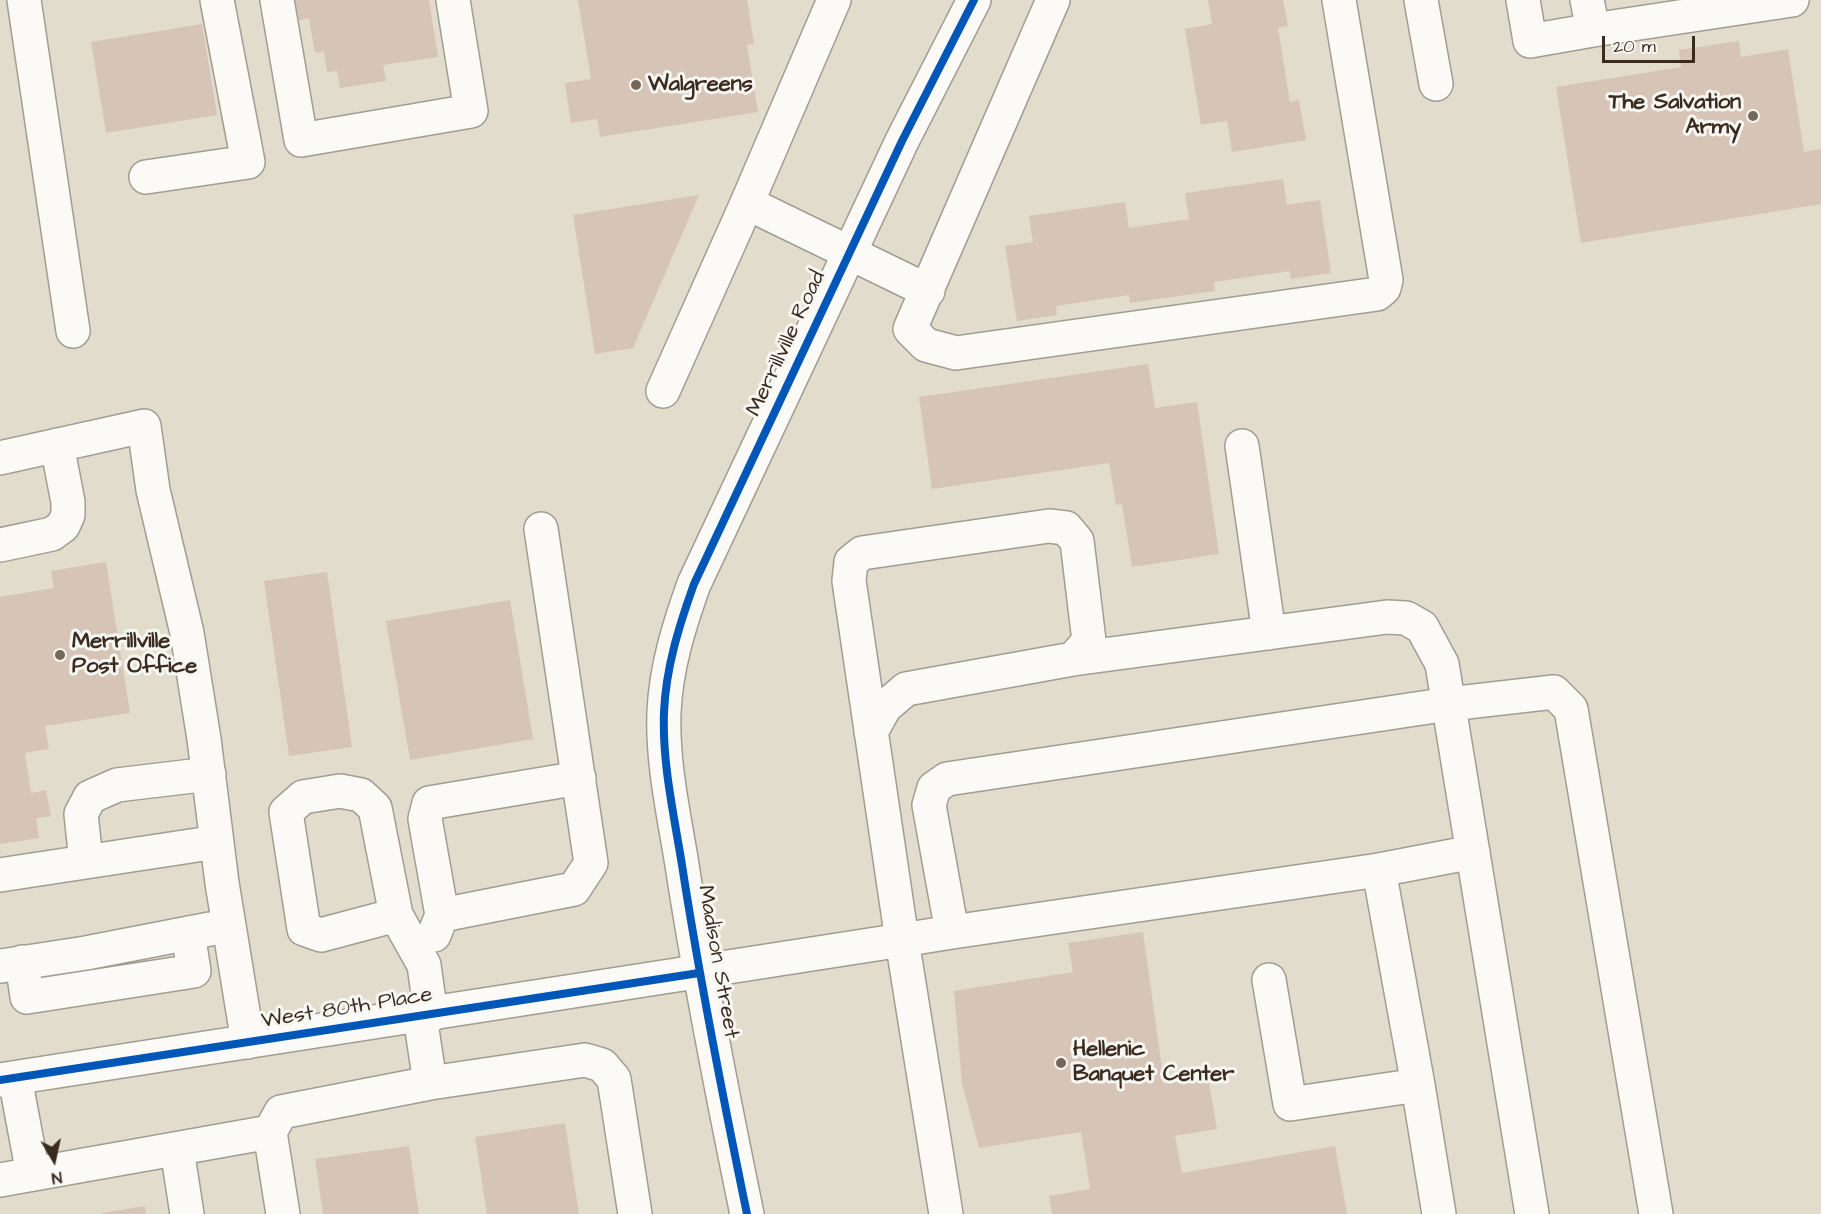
<!DOCTYPE html>
<style>
body{margin:0}
#map{position:relative;width:1821px;height:1214px;overflow:hidden;background:#e2dccc;font-family:"Architects Daughter",sans-serif}
canvas{display:block}
.north{position:absolute;left:24px;top:1130px;width:60px;height:60px;-webkit-text-stroke:4px #f6f6f2;paint-order:stroke;rotate:171deg;font-size:16px;font-weight:700;line-height:24px;text-align:center;color:#3b2a1e}
.north::after{content:'';display:block;margin:auto;width:21px;height:27px;background:#3b2a1e;clip-path:polygon(50% 0,100% 100%,50% 72%,0 100%)}
.scale{position:absolute;left:1602px;top:36px;width:93px;height:27px;box-sizing:border-box;border:3px solid #3b2a1e;border-top:0;padding-left:8px;font-size:18px;line-height:21px;white-space:nowrap;color:#3b2a1e;-webkit-text-stroke:4px #f6f6f2;paint-order:stroke}
</style>
<div id="map">
<canvas width="1821" height="1214"></canvas>
<div class="north">N</div>
<div class="scale">20 m</div>
</div>
<script>
const ctx = document.querySelector('canvas').getContext('2d');
ctx.lineJoin = 'round';
function fillPath(path, color) {
  ctx.fillStyle = color;
  ctx.fill(path, 'evenodd');
}
function trace(path, color, width, dash) {
  ctx.strokeStyle = color;
  ctx.lineWidth = width;
  ctx.lineCap = dash ? 'butt' : 'round';
  ctx.setLineDash(dash || []);
  ctx.stroke(path);
}
function label(font, color, halo, rows, align = 'center') {
  ctx.font = font + ' "Architects Daughter",sans-serif';
  ctx.lineWidth = 6;
  ctx.setLineDash([]);
  ctx.textBaseline = 'middle';
  ctx.strokeStyle = halo;
  ctx.fillStyle = color;
  for (const [text, x, y, turn = 0] of rows) {
    ctx.save();
    ctx.translate(x, y);
    ctx.rotate((+turn || 0) * Math.PI / 180);
    ctx.textAlign = isNaN(turn) ? turn : align;
    if (halo) ctx.strokeText(text, 0, 0);
    ctx.fillText(text, 0, 0);
    ctx.restore();
  }
}
fillPath(new Path2D(`
 M292,0H429L438,57L383,65L386,81L340,88L337,71L327,72L324,51L315,53L309,18L295,21Z
 M578,0H747L754,44L747,45L758,112L600,137L597,119L571,123L565,83L591,79Z
 M1208,0H1283L1288,26L1278,28L1290,102L1299,100L1306,140L1232,152L1227,121L1201,125L1185,29L1212,24Z
 M202,24L217,115L106,133L91,42Z
 M1739,41L1741,57L1788,49L1804,152L1821,149V204L1581,243L1556,87L1681,67L1679,50Z
 M1283,179L1287,205L1320,200L1331,273L1291,279L1290,271L1214,282L1215,291L1130,303L1129,295L1056,306L1057,315L1017,321L1005,246L1033,242L1029,216L1125,202L1129,228L1189,219L1185,193Z
 M699,195L633,348L595,354L573,215Z
 M1148,364L1155,408L1197,402L1219,554L1132,567L1122,504L1116,505L1109,463L932,489L919,397Z
 M106,562L130,713L45,726L49,749L25,753L31,793L46,790L51,816L36,818L39,838L0,844V597L54,588L51,571Z
 M327,572L352,747L289,756L264,581Z
 M510,600L533,739L410,760L386,621Z
 M1143,932L1164,1083L1208,1078L1217,1129L1175,1136L1182,1173L1335,1146L1347,1214H1052L1049,1196L1090,1189L1081,1132L979,1148L962,1083L954,991L1073,972L1068,943Z
 M565,1123L579,1214H487L475,1137Z
 M409,1146L419,1214H323L315,1159Z
 M145,1206L146,1214H102V1213Z`), '#d6c5b7');
const minor = new Path2D(`
 M24,0L73,331
 M277,0L301,140L471,111L453,0
 M834,0L747,203L928,291
 M1053,0L910,329L926,345L956,353L1377,294L1384,288L1386,280L1339,0
 M1421,0L1436,84
 M1523,0L1530,41L1593,30
 M1587,0L1593,30L1792,0
 M146,177L248,162L217,0
 M663,391L747,203
 M1242,446L1269,633
 M0,458L144,426L153,490L187,633L204,739L222,883L248,1042
 M0,545L52,534L63,526L68,515V502L57,445
 M1073,659L1387,617L1406,618L1422,627L1442,664L1532,1214
 M86,861L81,814L90,797L117,785L209,774
 M1379,870L1473,852
 M0,875L217,842
 M396,915L321,935L304,929L286,812L303,797L340,791L361,795L375,808L396,915L424,965L431,1015
 M442,915L574,889L591,863L541,529
 M952,932L1379,870L1418,1085
 M434,935L442,915L425,819L429,803L579,778
 M22,962L27,997L194,971L188,933
 M1,966L86,953L210,929
 M1269,980L1290,1104L1418,1085L1439,1214
 M420,1016L430,1083L585,1060L602,1065L614,1079L635,1214
 M15,1078L33,1174
 M0,1080L902,940L849,581L851,562L862,553L1049,526L1066,528L1077,541L1089,641L1073,659L906,689L885,707L871,732
 M177,1149L187,1214
 M0,1180L270,1132
 M283,1214L270,1132L281,1112L430,1083
 M747,1214C723,1098 700,982 682,865C674,815 662,763 664,712C666,667 679,626 694,584L902,141L974,0
 M946,1214L902,940L952,932L929,805L934,788L947,779L1449,704L1554,692L1571,709L1656,1214`);
trace(minor, '#a29d92', 36);
trace(minor, '#fbfaf7', 33);
trace(new Path2D(`
 M0,1080L699,973
 M747,1214C723,1098 700,982 682,865C674,815 662,763 664,712C666,667 679,626 694,584L902,141L974,0`), '#0057b8', 8);
for (const [x, y, r, color] of [
 [636,85,6,"#75685b"],
 [1753,116,6,"#75685b"],
 [60,655,6,"#75685b"],
 [1061,1063,6,"#75685b"]
]) {
  const dot = new Path2D();
  dot.arc(x, y, r, 0, 2 * Math.PI);
  ctx.fillStyle = color;
  ctx.fill(dot);
  trace(dot, '#f6f6f2', 2);
}
label('bold 22px', '#3b2a1e', '#f6f6f2', [
 ["Walgreens",648,85],
 ["The Salvation",1741,103,"right"],
 ["Army",1741,128,"right"],
 ["Merrillville",72,642],
 ["Post Office",72,667],
 ["Hellenic",1073,1050],
 ["Banquet Center",1073,1075]
], 'left');
label('22px', '#3b2a1e', '#f6f6f2', [
 ["Merrillville Road",787,344,-65],
 ["Madison Street",717,962,80],
 ["West 80th Place",347,1009,-9]
]);
</script>
